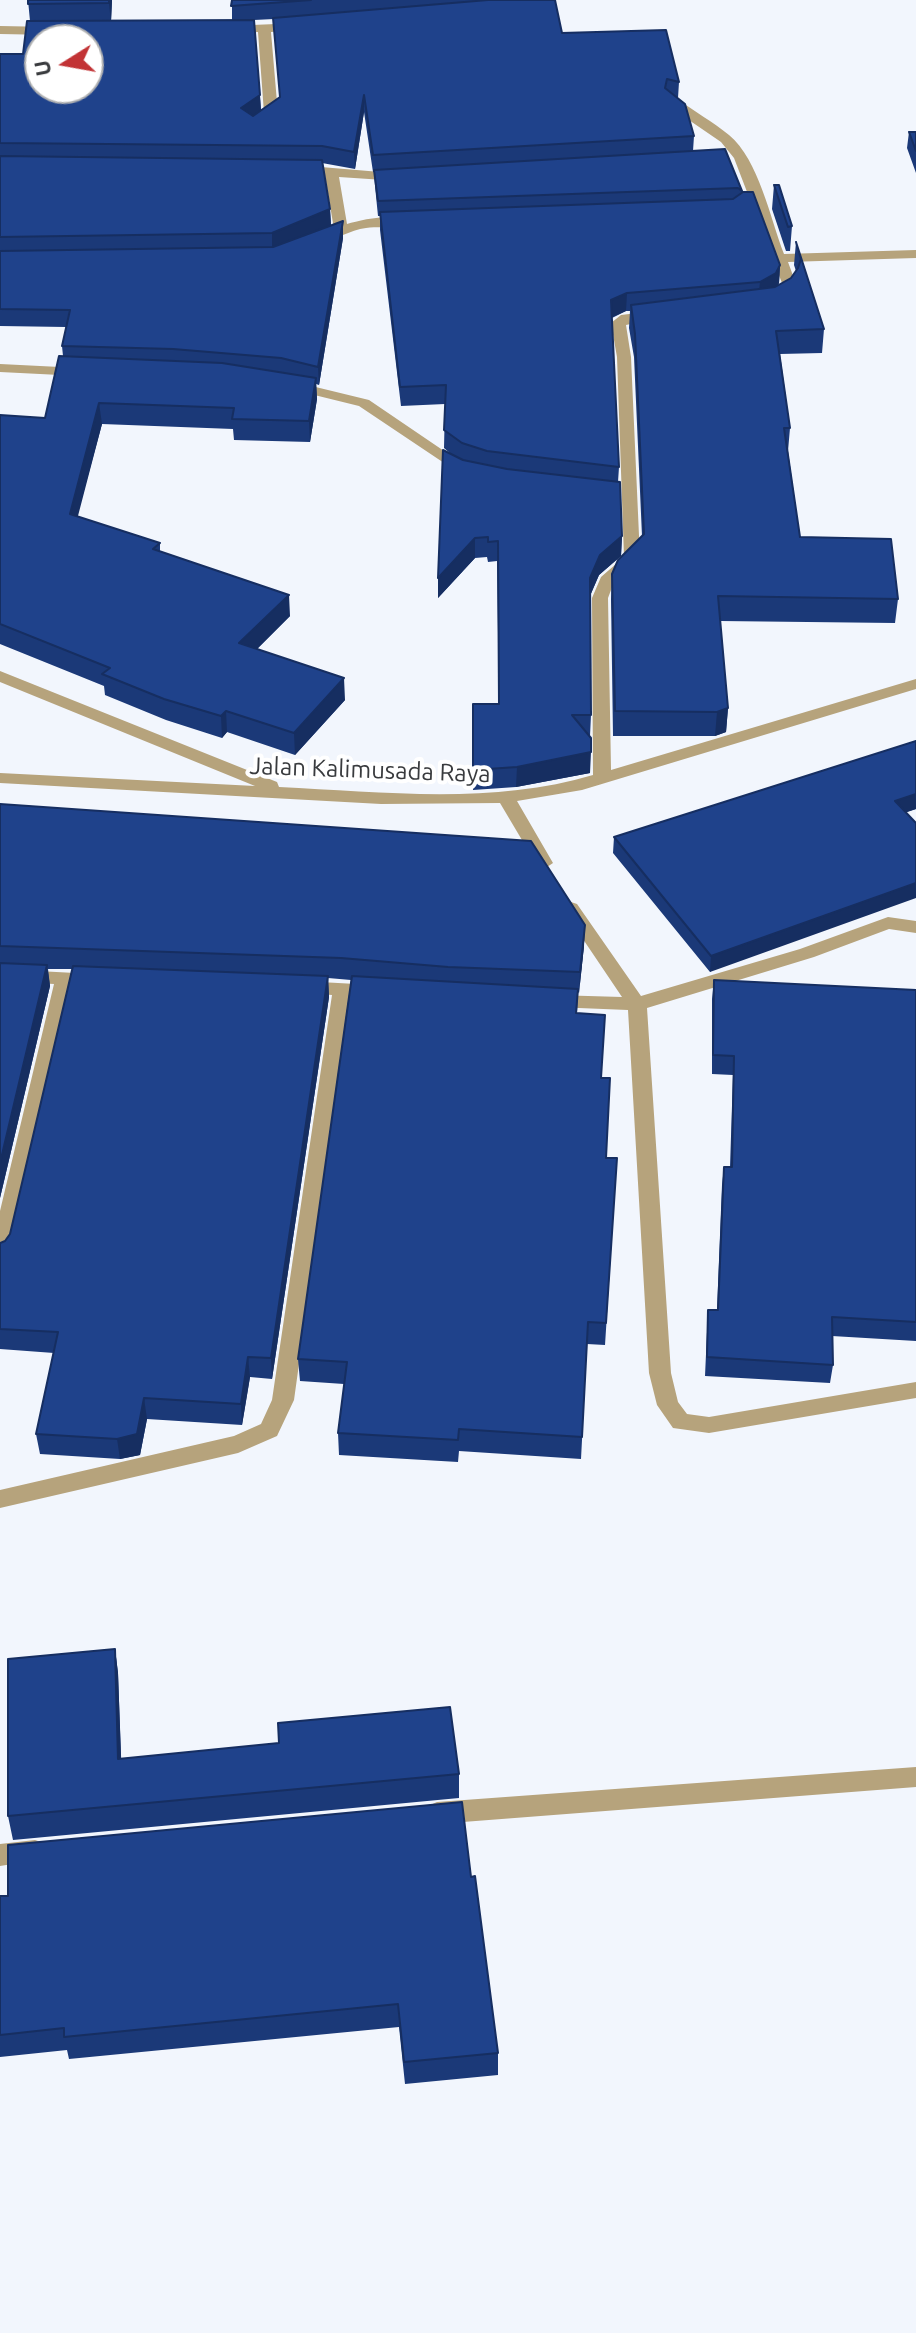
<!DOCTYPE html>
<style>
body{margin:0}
#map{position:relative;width:916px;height:2333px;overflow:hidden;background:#f2f6fd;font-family:Ubuntu,sans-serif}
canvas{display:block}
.north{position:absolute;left:24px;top:24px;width:80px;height:80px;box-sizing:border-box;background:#fff;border:2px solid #b0b1b2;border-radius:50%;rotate:259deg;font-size:22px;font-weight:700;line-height:32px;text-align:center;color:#393b3e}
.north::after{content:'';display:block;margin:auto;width:28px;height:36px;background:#c23335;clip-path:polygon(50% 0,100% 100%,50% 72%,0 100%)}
</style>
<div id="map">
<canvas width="916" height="2333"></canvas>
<div class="north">U</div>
</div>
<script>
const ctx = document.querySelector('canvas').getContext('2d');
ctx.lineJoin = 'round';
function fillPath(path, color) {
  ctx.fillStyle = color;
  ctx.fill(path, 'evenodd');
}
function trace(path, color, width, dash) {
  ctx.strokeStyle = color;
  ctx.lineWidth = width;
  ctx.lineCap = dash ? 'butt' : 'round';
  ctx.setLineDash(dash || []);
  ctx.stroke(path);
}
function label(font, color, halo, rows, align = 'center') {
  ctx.font = font + ' Ubuntu,sans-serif';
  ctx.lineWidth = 8;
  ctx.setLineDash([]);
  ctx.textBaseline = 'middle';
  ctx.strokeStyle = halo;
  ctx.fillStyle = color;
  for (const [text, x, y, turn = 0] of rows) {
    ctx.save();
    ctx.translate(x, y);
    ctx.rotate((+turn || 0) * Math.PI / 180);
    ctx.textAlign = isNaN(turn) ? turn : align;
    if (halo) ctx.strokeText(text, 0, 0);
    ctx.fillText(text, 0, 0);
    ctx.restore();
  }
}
fillPath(new Path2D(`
 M300,23L304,24V30L271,32L278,114L265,126H255V120L264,113L258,32L228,34L222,30L228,26Z
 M0,26L52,27L58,31L52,35L0,34Z
 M667,99H677C694,111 713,122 729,135C759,160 770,218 784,254L916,250V258L788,262C795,281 800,291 782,305H772L770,302L780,292L782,283L734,158L721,142L667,105Z
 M309,166L404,174L406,177L399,181L339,177L347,224C363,219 398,212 412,222C400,230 381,226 366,228C349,230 332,243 315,241V235L334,229L325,176L296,174L289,170L296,166Z
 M654,311L659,312V318L626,325L631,357L640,558L614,582L608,598L611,770L916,679V689L582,790L517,801L553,863L544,869L538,867L500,803L381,804L0,783V773L255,786L0,682V671L277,782L279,787C382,792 494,805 593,775L592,598L601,577L624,557L617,357L611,323L621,315Z
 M0,364L80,368L87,372L80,376L0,372Z
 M291,381L369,400L472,470L469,473H459L359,406L286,388V382Z
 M571,902L577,904L641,996L800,949L888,917L916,921V933L889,929L814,957L647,1008L671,1373L678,1402L687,1414L709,1417L916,1382V1398L709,1433L673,1428L657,1405L649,1373L628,1010L554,1007L545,1001L554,995L622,997L562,908Z
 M0,969L94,974L103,980L94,986L73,985L10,1254L7,1259L0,1262V1211L54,984L0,981Z
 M302,981L374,985L383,991L374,997L350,996L294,1400L277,1436L238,1453L0,1508V1490L234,1436L261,1424L272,1400L332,995L295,992L293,987L295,982Z
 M916,1767V1787L437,1824L428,1820L425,1813L428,1806L437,1802Z
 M35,1840L44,1843L47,1851L44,1859L0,1866V1844Z`), '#b6a37c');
fillPath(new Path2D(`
 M28,0H112L111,20H232V0H555L562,33L679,82L678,98L694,136L693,151L742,191V193L780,265L779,283L777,286L791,278L796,271L794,265L796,242L824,329L822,353L780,354L790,428L788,451L800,537L898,599L895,623L720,621L728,708L726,732L715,736H613L611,599L612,574L642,536L634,357L629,328L630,311H626L612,318L619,467L618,482L622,536L621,556L599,575L590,596L591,715L590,736H589L590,773L516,787L473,790V704H499L497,561L488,562L487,557L475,558L438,598L451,454L444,448L445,404L401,406L380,230V216H378L375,186L374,172H373L364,112L355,169L322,163L330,209L331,226L343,238L319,385L316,384L317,399L310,442L234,440L233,429L102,424L77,516L160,543V551L290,616L257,649L345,700L295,755L227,732L222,738L166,720L105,695L104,686L0,644V415L45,418L63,356L62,346L66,327L0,326V54H23L30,21ZM274,19L280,97L261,110L254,20Z
 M909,132H916V173L907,148Z
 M774,185L792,226L790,251H786L772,209Z
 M916,741V809L906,812L710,972L613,853L614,837Z
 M0,804L584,946L579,993L578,992L577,1013L602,1078L606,1158H617L605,1345L587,1344L581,1459L459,1451L458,1462L339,1455L338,1433L344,1384L300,1381L298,1359L351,980L328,978L329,997L272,1379L250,1377L242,1425L147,1419L140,1455L120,1459L40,1454L36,1434L54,1353L0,1349V1243L5,1241L10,1234L72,969H48L50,986L0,1198Z
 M714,980L916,990V1341L832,1336L833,1365L830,1383L705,1376L708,1310H717L722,1185L724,1167H730L733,1075L712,1074V999Z
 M115,1649L118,1673L121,1758L459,1774V1798L13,1840L8,1816Z
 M471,1877L498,2053V2075L405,2084L399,2027L69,2059L67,2050L0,2057V1896Z`), '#1b3978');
fillPath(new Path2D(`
 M109,0H112L111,23L109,3Z
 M260,95L261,112L242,125L241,108Z
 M364,95V112L355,169L354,152Z
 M330,209L331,226L272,250V233Z
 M343,221V238L319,385L318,367Z
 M780,265L779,283L775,292L758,300L760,282Z
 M627,293L626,311L610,318L611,300Z
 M316,378L317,399L310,442L309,421Z
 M99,403L102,424L73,535L70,514Z
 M622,536L621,556L599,575L589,598L590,578L600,555Z
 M475,538V558L438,598V578Z
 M289,595L290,616L241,665L239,643Z
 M344,678L345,700L295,755L294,733Z
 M728,708L726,732L715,736L717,712Z
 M226,711L227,732L222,738L221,716Z
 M591,752L590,773L516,787L517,767Z
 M916,794V809L893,817L895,801Z
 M916,883V898L710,972L711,956Z
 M585,925L584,946L579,993L580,972Z
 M47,965L50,986L0,1198V1163Z
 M328,976L329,997L272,1379L271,1358Z
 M248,1357L250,1377L242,1425L241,1404Z
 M144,1398L147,1419L140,1455L120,1459L117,1439Z
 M115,1649L118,1673L122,1782L118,1759Z`), '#162e61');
const building = new Path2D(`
 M28,0H109V3L28,4Z
 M232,0H311L231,6Z
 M488,0H555L562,33L666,30L679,82L667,79L665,88L685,104L694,136L373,155L364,95L354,152L322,146L0,143V54H23L27,21L254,20L260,95L241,108L253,116L280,97L273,18ZM40,40H88V88H40Z
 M909,132H916V151Z
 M725,149L742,191L738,188L378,201L374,170Z
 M0,156L322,160L330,209L272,233L0,237Z
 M774,185H779L792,226L788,227Z
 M743,192H753L780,265L776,273L760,282L627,293L611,300L619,467L487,451L462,443L444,430L446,385L400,387L380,212L733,199Z
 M343,221L318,367L281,358L173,349L62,346L70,310L0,309V251L273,247Z
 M796,242L824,329L776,331L790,428H784L800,537L891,539L898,599L718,596L728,708L717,712L615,711L612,574L618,560L644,534L635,334L631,305L775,287L791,278L798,268L801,259Z
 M59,356L222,363L316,378L309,421L232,419L234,408L99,403L70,514L160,543L153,549L289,595L239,643L344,678L294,733L226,711L221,716L164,699L102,674L110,668L0,624V415L45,418Z
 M443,450L463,460L507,469L620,482L622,536L600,555L590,578L591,715H572L591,738V752L517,767L473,770V704H499L498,541L488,542V537L475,538L438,578Z
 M916,741V794L895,801L916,823V883L711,956L614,837Z
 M0,804L531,841L585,925L580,972L448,967L341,958L0,946Z
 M0,963L47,965L0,1163Z
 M73,966L328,976L271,1358L248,1357L241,1404L144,1398L137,1434L117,1439L36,1434L58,1332L0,1329V1243L5,1241L10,1234Z
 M352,976L578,989L576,1013L605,1015L601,1078H610L606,1158H617L606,1323L588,1322L582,1437L459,1429L458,1440L338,1433L347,1362L298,1359Z
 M714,980L916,990V1322L832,1317L833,1365L707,1357L708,1310H718L724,1167H732L734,1056L713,1055Z
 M115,1649L118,1759L279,1743L278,1723L450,1707L459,1774L8,1816V1659Z
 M462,1802L471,1877L475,1876L498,2053L404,2062L398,2004L64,2037V2028L0,2035V1896H8V1845Z`);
fillPath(building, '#1f428b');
trace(building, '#162e61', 2);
label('24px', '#393b3e', '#fff', [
 ["Jalan Kalimusada Raya",370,770,2]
]);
</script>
